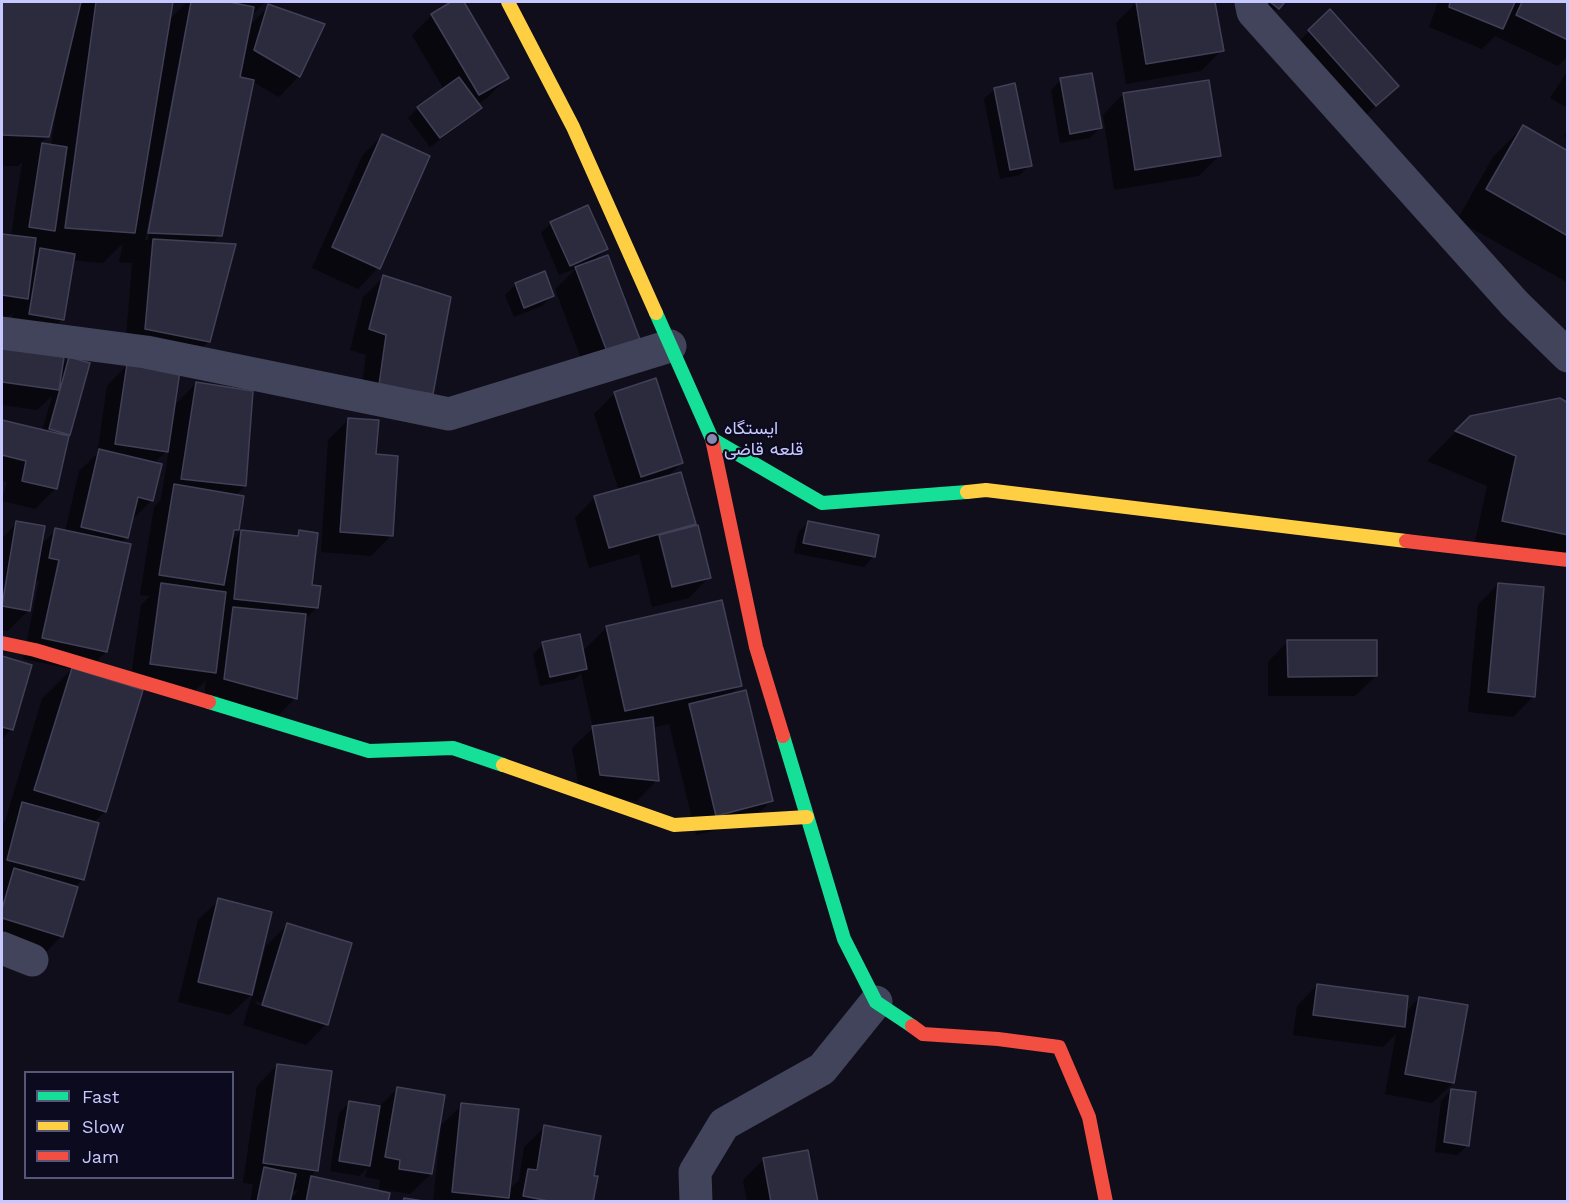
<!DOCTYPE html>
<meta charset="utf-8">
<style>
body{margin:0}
#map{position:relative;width:1569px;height:1203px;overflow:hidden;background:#0f0e1a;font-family:"Work Sans",sans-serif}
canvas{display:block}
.frame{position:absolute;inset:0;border:3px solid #c7c8ff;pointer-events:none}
.legend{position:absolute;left:24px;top:1071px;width:210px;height:108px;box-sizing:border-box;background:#0b0a1e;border:2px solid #565678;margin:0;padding:8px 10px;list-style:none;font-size:18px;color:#c7c8ff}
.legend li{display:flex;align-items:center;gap:12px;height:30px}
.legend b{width:30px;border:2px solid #565678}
</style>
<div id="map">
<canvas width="1569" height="1203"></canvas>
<div class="frame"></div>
<ul class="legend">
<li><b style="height:8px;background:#16e098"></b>Fast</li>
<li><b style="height:8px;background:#ffcf43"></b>Slow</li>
<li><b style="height:8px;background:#f24e42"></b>Jam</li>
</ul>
</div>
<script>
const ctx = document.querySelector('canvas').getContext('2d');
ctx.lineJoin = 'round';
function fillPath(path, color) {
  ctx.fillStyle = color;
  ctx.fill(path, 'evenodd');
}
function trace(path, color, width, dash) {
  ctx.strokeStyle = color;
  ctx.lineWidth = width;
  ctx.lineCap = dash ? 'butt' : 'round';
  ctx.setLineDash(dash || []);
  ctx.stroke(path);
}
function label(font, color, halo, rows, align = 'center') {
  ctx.font = font + ' "Work Sans",Vazirmatn,sans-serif';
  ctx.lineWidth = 4.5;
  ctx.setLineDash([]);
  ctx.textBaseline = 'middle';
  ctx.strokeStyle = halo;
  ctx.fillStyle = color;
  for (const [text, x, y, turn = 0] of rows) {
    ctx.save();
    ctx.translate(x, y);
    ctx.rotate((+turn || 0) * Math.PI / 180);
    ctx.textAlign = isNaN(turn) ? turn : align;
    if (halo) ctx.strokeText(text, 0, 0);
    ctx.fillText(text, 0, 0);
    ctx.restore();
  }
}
fillPath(new Path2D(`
 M2,2H172L169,20L187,2H265L251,16L249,26L269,6L299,76L279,97L253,82L220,235L211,244L209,341L188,362L125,350L132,263L119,262L123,243L103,263L72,260L62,319L42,340L9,334L13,313L6,319L2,318V235L11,236L22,162L18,166H2ZM185,28H188L148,240H145ZM239,74L250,80L238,78ZM54,111H56L51,146L40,144L48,136ZM37,247L36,254L32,258L33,251Z
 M454,2H462L507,78L486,99L477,104L480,108L469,118L430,147L408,118L418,108L444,90L412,35L432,15Z
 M1137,2H1214L1222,50L1201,71L1126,84L1116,23Z
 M1256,2H1283L1268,18Z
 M1438,2H1568V56L1558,66L1495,36L1482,49L1429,27Z
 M1330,12L1397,86L1355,125L1288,51Z
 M1568,70V108L1550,98Z
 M1061,80L1100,128L1090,138L1060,143L1051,90Z
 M995,89L1030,165L1020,175L1000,179L984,99Z
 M1123,94L1219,156L1199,176L1114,190L1103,115Z
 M1523,127L1568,153V283L1457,220L1493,157Z
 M1568,129V139L1564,136Z
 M382,136L428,157L378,268L358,289L312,268L362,156Z
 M551,223L606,249L592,263L642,350L590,382L555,289L577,268L559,275L541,233Z
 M544,273L552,296L542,306L514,317L505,295L515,285Z
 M384,277L432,394L359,405L366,355L350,350L363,297Z
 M3,349L61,367L69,359V434L56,488L35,509L2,501L7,482L2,480V422L42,431L52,396L37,410L2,405Z
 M127,365L173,407L196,383L245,486L235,496L237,530L231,536L230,543L241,531L294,537L299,532L317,608L303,621L295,698L275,719L204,700L206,680L194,692L130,684L141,605L150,596L140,595L154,507L161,499L169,449L154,463L152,500L131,521L127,537L120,544L106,652L84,673L141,691L105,812L93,823L97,824L82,880L74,888L62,936L41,957L2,945V826L5,821L42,699L72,669L23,659L39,581L34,580L29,610L8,631L2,630V538L17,523L40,546L56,530L65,532L79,471L97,454L107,386Z
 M615,393L681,463L667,477L694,523L689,529L709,577L689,598L652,607L639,554L589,568L575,518L595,497L619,491L594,414Z
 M1568,405V565L1473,551L1487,486L1427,461L1470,417Z
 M349,419L374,455L392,535L371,556L321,552L328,440Z
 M808,522L874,556L864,567L794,553L798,533Z
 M1498,584L1534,696L1513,717L1468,712L1478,605Z
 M607,627L740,685L729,696L771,801L750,822L696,835L669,724L652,728L657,780L637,801L580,795L572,748L593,728L581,673L575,679L540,686L533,654L543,644L582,652Z
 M1288,641L1376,676L1355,696H1268V662Z
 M2,658L30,666L11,729L2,739Z
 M219,900L257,967L260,968L266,946L287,925L326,1024L306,1045L243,1025L253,993L230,1015L178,1002L198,920ZM256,1001L315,1020V1023L255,1004Z
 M1317,985L1405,1013L1419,998L1453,1083L1432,1103L1385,1094L1396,1034L1383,1047L1293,1035L1297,1006Z
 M277,1065L317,1170L310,1177L388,1194L386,1202H250L253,1184L243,1183L257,1086ZM291,1190L298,1191L289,1200Z
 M398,1088L431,1174L410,1194L379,1189L380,1180L365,1177L367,1168L359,1176L330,1171L339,1113L349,1103L379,1107Z
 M1451,1090L1468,1145L1457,1155L1435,1152L1441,1101Z
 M462,1105L509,1190L519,1180L524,1147L545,1127L592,1177V1202H506L507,1198L503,1202H433L441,1125Z
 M807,1152L816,1202H747L743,1180L763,1160Z`), '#0007');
const building = new Path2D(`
 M2,2H81L49,137L2,135Z
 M96,2H173L135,233L65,228Z
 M191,2H229L254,7L240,77L254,80L222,236L148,233Z
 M451,2H464L509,78L479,95L431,14Z
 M1136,2H1215L1224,51L1146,64Z
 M1270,2H1285L1279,9Z
 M1450,2H1515L1503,29L1449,7Z
 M1522,2H1568V40L1516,15Z
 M268,4L325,24L300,77L254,50Z
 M1330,9L1399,86L1376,106L1308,30Z
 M1092,73L1102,128L1070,134L1060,78Z
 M459,77L482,108L440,138L417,107Z
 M1209,80L1221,156L1135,170L1123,93Z
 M1015,83L1032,166L1010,170L994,88Z
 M1523,125L1568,151V236L1486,189Z
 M382,134L430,156L380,269L332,247Z
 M42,143L67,147L55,231L29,227Z
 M588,205L608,249L570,266L550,222Z
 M2,234L36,238L28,299L2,295Z
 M153,239L236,244L210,342L145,329Z
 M40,248L75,254L64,320L29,314Z
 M608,255L644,350L611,362L575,267Z
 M545,271L554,296L524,308L515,283Z
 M383,275L451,297L433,394L379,385L386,335L369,329Z
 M2,348L64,357L59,390L2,382Z
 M69,357L90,363L70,435L49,429Z
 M127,364L180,371L168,452L115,444Z
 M656,378L683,463L641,477L614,392Z
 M196,382L253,391L246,486L181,479Z
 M1560,398L1568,403V535L1502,521L1516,456L1455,431L1470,416Z
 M348,418L379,420L376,454L398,456L393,536L340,532Z
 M2,420L69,436L57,489L22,481L26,461L2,455Z
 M99,449L162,464L153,501L138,497L128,538L81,527Z
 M681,472L696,524L609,548L594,496Z
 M174,484L244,496L239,530H234L224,585L159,575Z
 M16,521L45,526L30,611L2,606Z
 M808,521L879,535L875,557L803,543Z
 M698,525L711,578L672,587L659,535Z
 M55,528L131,544L107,652L42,638L59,560L49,558Z
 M241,530L298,536L299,530L318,533L312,585L321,586L318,608L234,599Z
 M161,583L226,592L216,673L150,664Z
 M1498,583L1544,587L1535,697L1488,692Z
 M722,600L742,686L625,711L606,626Z
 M233,607L306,614L297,699L224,679Z
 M580,634L587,669L550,677L542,642Z
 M1287,640H1377V676L1288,677Z
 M2,656L32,665L13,730L2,727Z
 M72,668L143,690L106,812L34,790Z
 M746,690L773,801L716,816L689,704Z
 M653,717L659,781L600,775L592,726Z
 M22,802L99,823L84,880L7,860Z
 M14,868L78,887L63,937L2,918V909Z
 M218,898L272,912L252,995L198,982Z
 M287,923L352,943L328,1025L262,1005Z
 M1317,984L1408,996L1405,1027L1313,1015Z
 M1419,997L1468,1005L1454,1083L1405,1074Z
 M277,1064L332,1071L318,1171L263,1163Z
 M397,1087L445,1095L432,1174L399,1169L400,1160L385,1157Z
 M1451,1089L1476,1092L1469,1146L1444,1142Z
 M349,1101L380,1106L370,1166L339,1161Z
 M461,1103L519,1109L509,1198L452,1192Z
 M544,1125L601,1136L594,1176H598L593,1202H554L523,1196L528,1169L537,1170Z
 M808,1150L818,1202H771L763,1158Z
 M264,1167L296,1174L290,1202H257Z
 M311,1176L390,1193L388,1202H306Z
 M404,1198L430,1202H403Z`);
fillPath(building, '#2c2b3d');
trace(building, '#414058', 1.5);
trace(new Path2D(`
 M1251,2L1253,12L1515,304L1568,356
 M2,333L146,352L449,414L670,346
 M2,948L32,960
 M696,1202L695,1172L724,1124L822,1069L876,1002`), '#42445b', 33);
trace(new Path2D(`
 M656,313L712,439L822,503L967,492
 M209,702L369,751L453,748L503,765
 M783,736L844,939L876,1002L912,1026`), '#16e098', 14);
trace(new Path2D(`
 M508,2L573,127L656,313
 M967,492L986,490L1406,541
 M503,765L674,825L807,817`), '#ffcf43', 14);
trace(new Path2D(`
 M712,439L756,647L783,736
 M1406,541L1568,560
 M2,643L35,650L209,702
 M912,1026L923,1034L998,1039L1059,1047L1089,1117L1106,1202`), '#f24e42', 14);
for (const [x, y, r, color] of [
 [712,439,6,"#8787af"]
]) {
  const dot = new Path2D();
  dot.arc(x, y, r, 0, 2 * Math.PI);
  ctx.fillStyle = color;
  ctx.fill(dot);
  trace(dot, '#0b0a1e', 2);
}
label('18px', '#c7c8ff', '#0b0a1e', [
 ["ایستگاه",724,429],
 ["قلعه قاضی",724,450]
], 'left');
</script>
